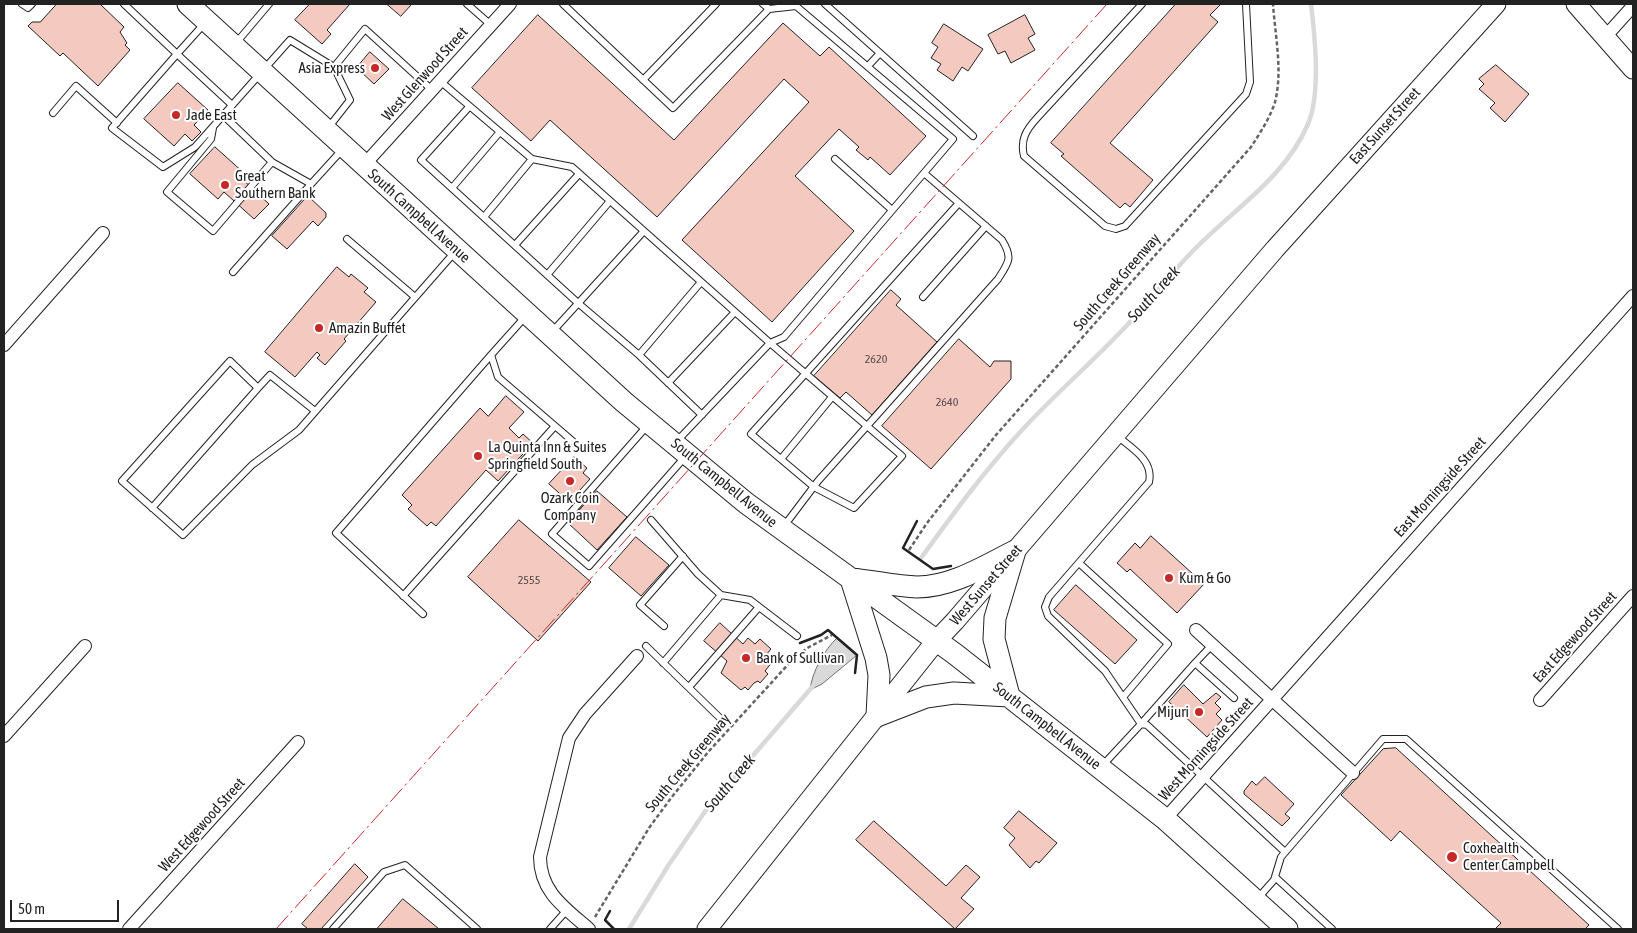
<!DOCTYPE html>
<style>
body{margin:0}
#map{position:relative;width:1637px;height:933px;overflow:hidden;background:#fff;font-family:"Asap Condensed",sans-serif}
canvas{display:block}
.frame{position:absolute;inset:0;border:5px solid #222;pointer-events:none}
.scale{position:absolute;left:10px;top:900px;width:109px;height:22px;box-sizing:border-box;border:2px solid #222;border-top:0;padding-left:6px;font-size:15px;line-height:18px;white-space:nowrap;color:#222;-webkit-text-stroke:4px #fff;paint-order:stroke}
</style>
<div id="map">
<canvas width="1637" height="933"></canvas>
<div class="frame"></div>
<div class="scale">50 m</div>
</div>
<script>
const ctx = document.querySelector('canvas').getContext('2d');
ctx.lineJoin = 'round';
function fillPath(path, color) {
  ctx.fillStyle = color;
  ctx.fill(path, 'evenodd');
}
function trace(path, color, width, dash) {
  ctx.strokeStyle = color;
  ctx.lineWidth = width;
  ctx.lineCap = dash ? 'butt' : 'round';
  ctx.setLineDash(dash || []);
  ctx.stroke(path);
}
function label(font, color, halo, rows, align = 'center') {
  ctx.font = font + ' "Asap Condensed",sans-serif';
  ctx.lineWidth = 4;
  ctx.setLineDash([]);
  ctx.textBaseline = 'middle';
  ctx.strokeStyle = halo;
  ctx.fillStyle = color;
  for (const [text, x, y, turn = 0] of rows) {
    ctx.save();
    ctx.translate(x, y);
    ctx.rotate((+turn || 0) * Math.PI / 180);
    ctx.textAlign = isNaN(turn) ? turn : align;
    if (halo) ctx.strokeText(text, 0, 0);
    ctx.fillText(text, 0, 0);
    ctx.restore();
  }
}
const water = new Path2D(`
 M837,638L857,655L822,684L810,690C812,672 824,650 837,638Z`);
fillPath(water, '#d9d9d9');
trace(water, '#6f6f6f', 1);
trace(new Path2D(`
 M921,558C953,514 985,470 1022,430C1056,393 1095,360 1129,323C1149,301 1168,277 1189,255C1229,212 1284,180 1308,124C1321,93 1315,37 1311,4
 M629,929L668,866L706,810L813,686`), '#d9d9d9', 4.5);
const building = new Path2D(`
 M57,4H100L124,27L120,32L127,43L125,45L130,50L98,86L63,53L60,56L28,26L32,22H40Z
 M310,4H350L327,30L331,34L322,44L295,20Z
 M387,4H412L401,16Z
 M1176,4H1221L1210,15L1218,22L1110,143L1153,180L1130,207L1125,203L1120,208L1061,156L1064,154L1051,143Z
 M538,15L674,140L783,23L820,56L829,47L926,136L890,175L870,157L868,160L856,150L859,147L839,129L795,176L854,231L772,322L682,240L809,102L784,79L657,217L550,120L531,141L472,88Z
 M1025,15L1035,34L1028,38L1035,50L1011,63L1005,51L998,54L988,35Z
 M944,24L983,49L968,71L962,67L953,81L937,70L941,64L931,58L938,47L932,43Z
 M370,52L389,69L374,84L360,71L364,67L360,64Z
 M1496,65L1529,94L1505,122L1490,108L1495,103L1479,89L1484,84L1479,79Z
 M178,83L208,110L194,125L201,132L192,141L185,134L174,146L144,119Z
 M215,147L244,173L240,177L269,204L254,219L224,192L218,199L190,174Z
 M308,196L326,213V217L318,226L313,221L287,249L272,236Z
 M337,267L349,277L351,274L368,288L364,292L376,302L344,339L346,341L325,365L317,358L320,355L317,352L295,377L265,352Z
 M891,290L901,299L896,305L937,342L872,415L846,392L840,398L814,376Z
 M959,339L990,367L994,361H1011V379L931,469L882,426Z
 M506,396L524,412L509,428L519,438L523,434L533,443L498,481L486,470L436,526L431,522L427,526L408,509L412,505L402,495L480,408L488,416Z
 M574,457L587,468L583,473L590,479L569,502L549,484Z
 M597,491L627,517L597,550L568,523Z
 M519,520L591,582L538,641L468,577Z
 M1151,536L1204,584L1177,613L1130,569L1127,572L1117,563L1135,543L1140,548Z
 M636,537L669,565L641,596L609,568Z
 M1076,585L1137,640L1115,664L1054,610Z
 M720,623L743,644L748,638L755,644L760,639L771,649L766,655L773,661L765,671L768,674L760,683L758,681L754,683L748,690L745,687L741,690L721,673L727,661L704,641Z
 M1184,685L1203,704L1216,693L1221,697L1215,703L1221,709L1216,714L1222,720L1207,737L1169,702Z
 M1396,748L1589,925L1585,929H1495L1501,923L1400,831L1391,841L1341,795L1383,749Z
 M1265,777L1294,804L1285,814L1290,818L1282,826L1244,794V791L1252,781L1256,785Z
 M1019,811L1057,843L1039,863L1036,861L1030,868L1009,845L1015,838L1004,828Z
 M874,821L946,886L966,865L980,877L961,898L974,909L955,929L856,840Z
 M355,864L368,877L321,929H308L302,924Z
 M403,899L439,929H377Z`);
fillPath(building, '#f3c9c0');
trace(building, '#222', 1);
const lane = new Path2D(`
 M22,4L28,8L32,4
 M124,4L177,54L204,24
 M467,4L491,25
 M563,4L673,108L769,9L796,6L953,139L784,337L770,343L902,456L854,508L814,487L751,434L959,203
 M763,4L769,9
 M825,4L973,136
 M1142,4L1037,118C1026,130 1020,140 1024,156L1105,226L1116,229L1125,226L1246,94L1250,82L1246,4
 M236,43L269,4
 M868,66L880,53
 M643,80L716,4
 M440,81L532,159L572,167L770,343L677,441
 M232,105L177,54L112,128L163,167L195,147L290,40L334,67L365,29L432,90
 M469,107L421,160L578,303L639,355
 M53,113L76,86L117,123
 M223,115L272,162L311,184L342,150
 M213,128L211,139L167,192L213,231L272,162
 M328,128L350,100L334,67
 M835,159L892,210
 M452,188L499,133
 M484,217L532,159
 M347,239L415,297
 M515,245L579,174
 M233,272L311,184
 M547,275L610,201
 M701,282L639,355L702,415
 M923,297L986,226
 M525,317L491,355L498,377L576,444
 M552,332L644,231
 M668,383L735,312
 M258,388L270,375L315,411
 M647,426L552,534L589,566L685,457
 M1116,435C1131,448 1154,460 1149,482L1049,597L1045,607L1048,616L1105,671L1141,724L1195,663L1234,698
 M781,459L832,397
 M152,508L258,388L230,361L122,481L183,535L252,465L299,430L454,253
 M651,520L698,574L721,595L663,663
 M784,526L818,481L998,279C1009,262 1013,258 1002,240L924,173
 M1079,563L1168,644L1124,696
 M721,595L750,600L797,636
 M403,596L555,426
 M423,614L336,533L491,355
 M664,626L640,605L683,556
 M646,646L720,718
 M1195,663L1212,645
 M689,687L759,607
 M1102,766L1141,724L1147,725L1285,852
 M1275,877L1332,929
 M1258,898L1274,880L1281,857L1383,739H1406L1618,929
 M333,929L384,872L405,865L477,929
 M550,929L567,910`);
const street = new Path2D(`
 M1606,36L1633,6
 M364,165L510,4
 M4,345L103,233
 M1196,630L1353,773
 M1540,700L1633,596
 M4,736L85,646
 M1165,819L1633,296
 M129,929L298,742
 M589,929C565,908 540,892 540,857L569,738L585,714L637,656`);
const secondary = new Path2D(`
 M1576,4L1633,69
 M707,929L936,641L955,621L1275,249L1496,4`);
const primary = new Path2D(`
 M188,4L624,402L746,503L955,654L1165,819L1287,929
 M1015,551L995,618L994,639L1009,696L954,693L926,697L877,716L879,675L876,658L851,579C873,581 895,586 917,587C952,587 985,566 1015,551Z`);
trace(lane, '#222', 8);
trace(street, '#222', 14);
trace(secondary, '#222', 21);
trace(primary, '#222', 23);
trace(new Path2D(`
 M909,550L927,523L996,435L1251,147C1260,133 1270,118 1275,102C1283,71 1275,35 1273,4
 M595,917L649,828L671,798L709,751L794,658L809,647L832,635`), '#646464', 2.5, [4, 2.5]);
trace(lane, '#fff', 6);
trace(street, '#fff', 12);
trace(secondary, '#fff', 19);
trace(primary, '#fff', 21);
trace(new Path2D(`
 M917,521L903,548L933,569L951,566
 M800,643L821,635L828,630L857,655L855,673
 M610,911L605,920L614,929`), '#222', 2.5);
trace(new Path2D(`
 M276,929L1107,4`), '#c62828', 1, [18, 4, 2.5, 4]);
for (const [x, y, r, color] of [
 [375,68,5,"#c62828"],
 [176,115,5,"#c62828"],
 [225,185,5,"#c62828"],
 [319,328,5,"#c62828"],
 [478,456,5,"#c62828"],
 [570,481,5,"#c62828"],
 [1169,578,5,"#c62828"],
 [746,658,5,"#c62828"],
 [1199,712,5,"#c62828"],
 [1452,857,6,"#c62828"]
]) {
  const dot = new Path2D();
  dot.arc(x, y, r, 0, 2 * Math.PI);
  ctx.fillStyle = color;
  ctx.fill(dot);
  trace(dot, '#fff', 2);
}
label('12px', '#564c4a', null, [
 ["2620",876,359],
 ["2640",947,402],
 ["2555",529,580]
]);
label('15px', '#222', '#fff', [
 ["Asia Express",365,68,"right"],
 ["Jade East",186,115],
 ["Great",235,176],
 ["Southern Bank",235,193],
 ["Amazin Buffet",329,328],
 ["La Quinta Inn & Suites",488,447],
 ["Springfield South",488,464],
 ["Ozark Coin",570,498,"center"],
 ["Company",570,515,"center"],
 ["Kum & Go",1179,578],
 ["Bank of Sullivan",756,658],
 ["Mijuri",1189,712,"right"],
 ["Coxhealth",1463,848],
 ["Center Campbell",1463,865]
], 'left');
label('15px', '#222', '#fff', [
 ["West Glenwood Street",425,74,-48],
 ["East Sunset Street",1385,126,-48],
 ["South Campbell Avenue",419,216,42],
 ["South Creek Greenway",1117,282,-49],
 ["South Campbell Avenue",724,483,39],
 ["East Morningside Street",1440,487,-48],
 ["West Sunset Street",986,585,-49],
 ["East Edgewood Street",1575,637,-48],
 ["South Campbell Avenue",1047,726,38],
 ["West Morningside Street",1206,749,-48],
 ["South Creek Greenway",688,763,-50],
 ["West Edgewood Street",202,825,-48]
]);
label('italic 16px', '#222', '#fff', [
 ["South Creek",1154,294,-48],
 ["South Creek",730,783,-50]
]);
</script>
